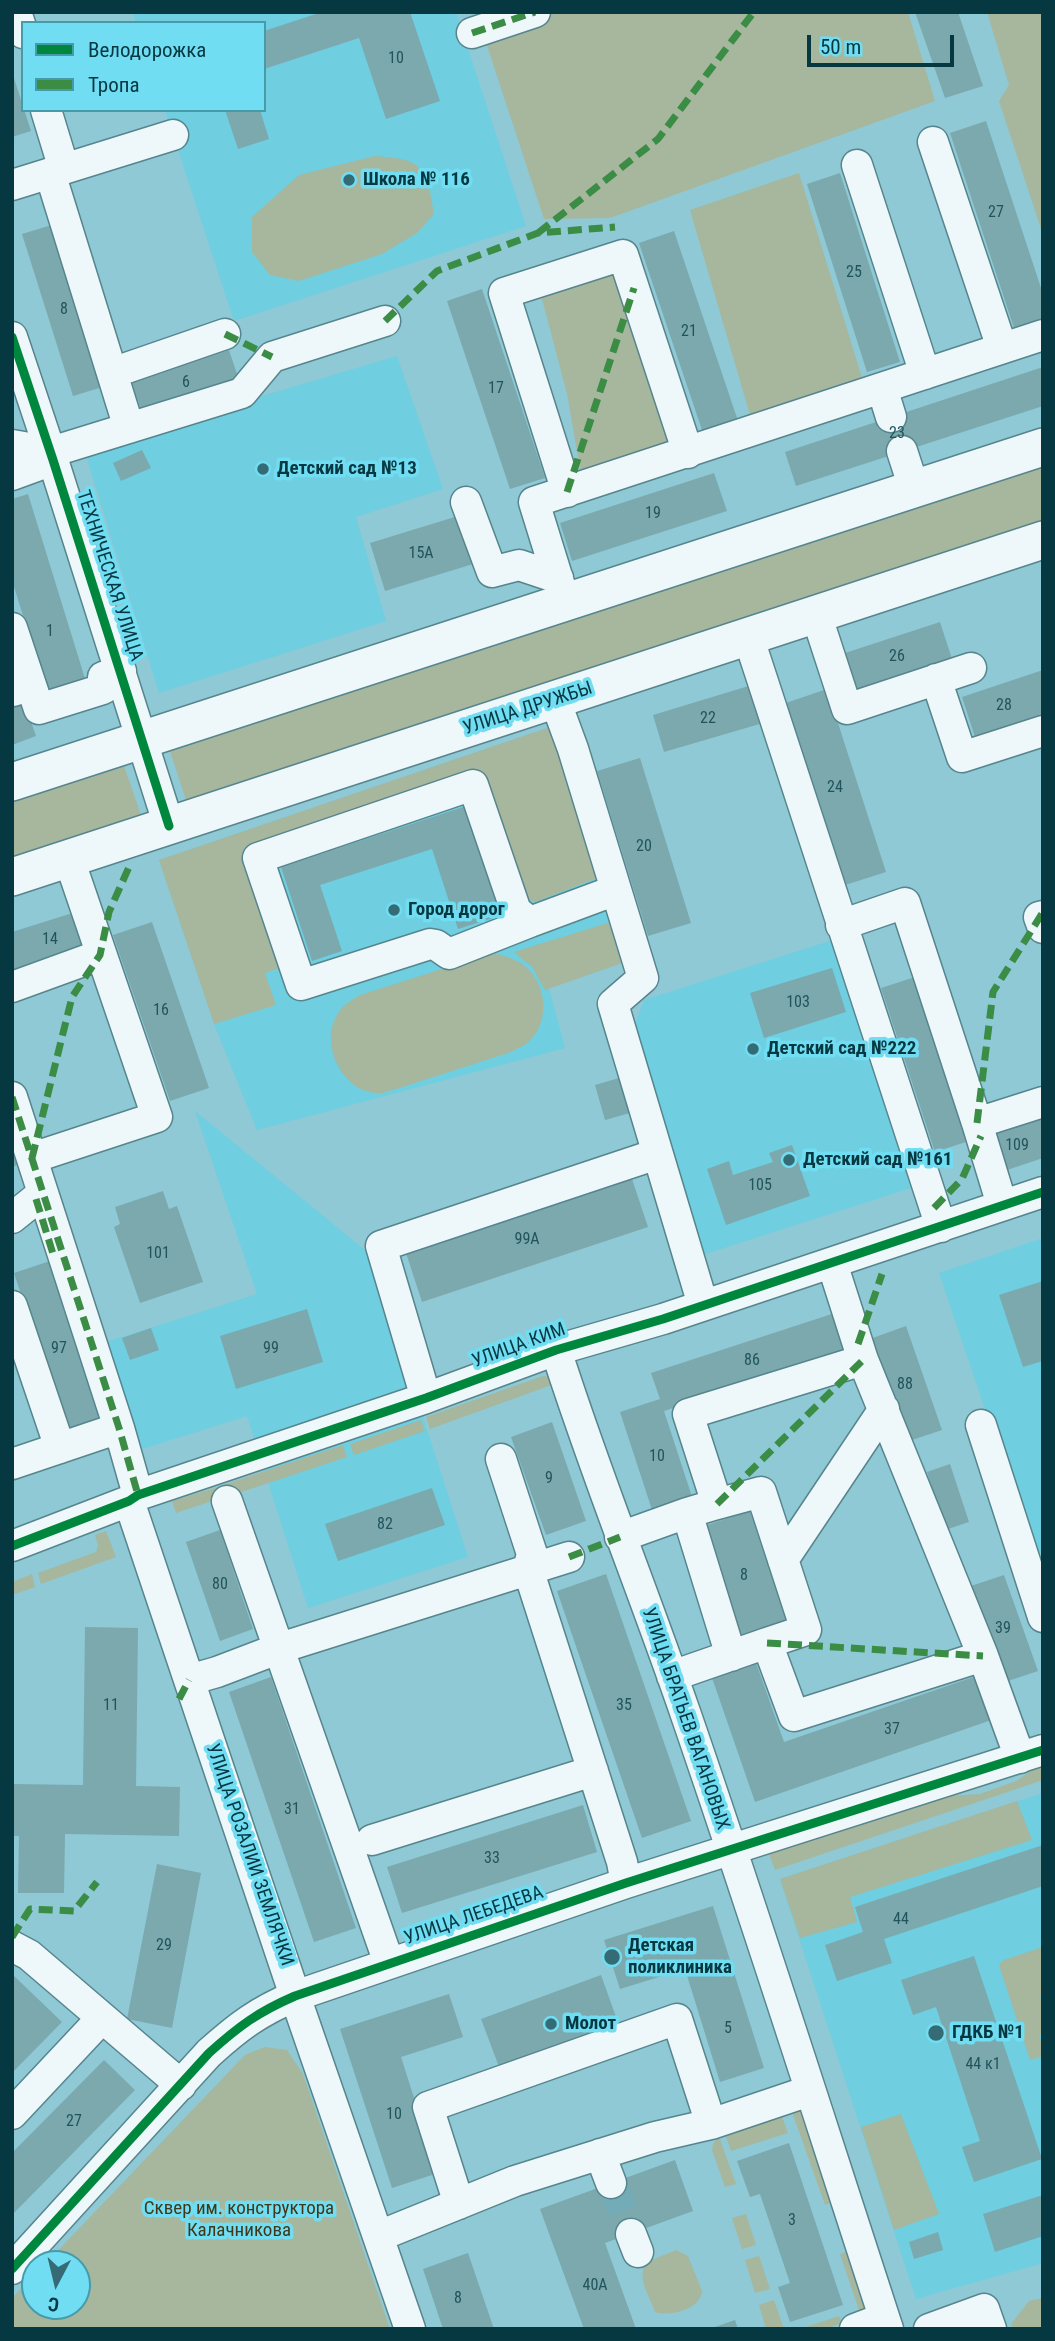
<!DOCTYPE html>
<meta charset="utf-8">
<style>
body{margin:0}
#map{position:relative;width:1055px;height:2341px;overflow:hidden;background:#8ec9d5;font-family:"Roboto Condensed",sans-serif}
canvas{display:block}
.frame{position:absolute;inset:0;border:14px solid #053841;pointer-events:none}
.legend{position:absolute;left:21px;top:21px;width:245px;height:91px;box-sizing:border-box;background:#71ddf2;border:2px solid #469bab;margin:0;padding:9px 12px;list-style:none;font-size:21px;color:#053841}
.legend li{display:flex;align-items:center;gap:14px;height:35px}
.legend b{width:35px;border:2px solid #469bab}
.north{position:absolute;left:21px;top:2250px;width:70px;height:70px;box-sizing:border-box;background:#71ddf2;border:2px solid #469bab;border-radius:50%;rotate:187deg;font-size:19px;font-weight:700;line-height:28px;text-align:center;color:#053841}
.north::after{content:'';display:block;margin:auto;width:24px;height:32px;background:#356b75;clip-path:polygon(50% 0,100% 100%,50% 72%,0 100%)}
.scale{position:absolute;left:807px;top:35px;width:147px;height:32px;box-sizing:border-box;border:4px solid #053841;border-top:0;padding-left:9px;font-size:21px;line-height:24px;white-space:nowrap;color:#053841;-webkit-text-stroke:5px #71ddf2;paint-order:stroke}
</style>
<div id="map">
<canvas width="1055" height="2341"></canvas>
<div class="frame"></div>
<ul class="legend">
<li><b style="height:9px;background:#00873e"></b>Велодорожка</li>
<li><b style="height:9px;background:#3b8c45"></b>Тропа</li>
</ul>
<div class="north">С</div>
<div class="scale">50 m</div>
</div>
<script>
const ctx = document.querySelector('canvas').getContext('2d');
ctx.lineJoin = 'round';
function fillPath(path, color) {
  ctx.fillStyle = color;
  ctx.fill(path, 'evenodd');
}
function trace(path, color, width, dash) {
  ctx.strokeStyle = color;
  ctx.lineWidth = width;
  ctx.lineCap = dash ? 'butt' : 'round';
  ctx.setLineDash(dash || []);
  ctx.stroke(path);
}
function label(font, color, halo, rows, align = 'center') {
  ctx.font = font + ' "Roboto Condensed",sans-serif';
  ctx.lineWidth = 7;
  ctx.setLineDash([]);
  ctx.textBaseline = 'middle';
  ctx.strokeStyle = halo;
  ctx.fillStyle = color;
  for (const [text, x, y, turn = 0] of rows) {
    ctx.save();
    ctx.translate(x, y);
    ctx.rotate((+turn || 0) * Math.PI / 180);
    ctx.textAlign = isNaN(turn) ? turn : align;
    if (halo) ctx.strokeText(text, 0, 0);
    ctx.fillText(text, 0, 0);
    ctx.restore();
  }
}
fillPath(new Path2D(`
 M133,12H456L526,226L234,321L165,110H264V23H136Z
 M397,356L443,489L356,517L386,621L159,693L84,449Z
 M550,727L630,960L549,988L565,1048L257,1130L214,1024L159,860Z
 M833,940L914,1187L702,1255L632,1033L644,1000Z
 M195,1111L371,1255L468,1557L308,1608L247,1416L136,1451L100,1344L257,1294Z
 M1043,1238V1552L1034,1554L939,1273Z
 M1043,1793V2263L916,2299L780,1879Z`), '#6fcedf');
fillPath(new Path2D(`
 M476,12H908L935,101L610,218L544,219Z
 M987,12H1043V235L999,101L1009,85Z
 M375,156C423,159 427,167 434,214L417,233L382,254L299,281L270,275L252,252V217L299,175Z
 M799,173L863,381L750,415L690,210Z
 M622,262L677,441L582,480L567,394L541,295Z
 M1043,459V526L187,803L167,742Z
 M550,727L602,876L535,902L526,899L522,892L482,771L477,770L244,848L282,967L265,973L276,1005L214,1024L159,860Z
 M122,760L143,821L12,863V796Z
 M614,921L628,961L545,990L532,967L514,952Z
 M497,954C504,956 512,958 519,962C547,978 553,1023 526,1044C521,1047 516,1049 511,1052L393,1090C388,1091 382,1094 377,1093C343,1092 320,1045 336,1017C341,1006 350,1001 360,995L480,957Z
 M543,1376L553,1377L557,1383L430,1429L426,1417Z
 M421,1420L425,1431L354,1455L350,1444Z
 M343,1445L347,1457L226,1497L223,1485Z
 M218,1487L221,1498L176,1513L172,1501Z
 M106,1531L116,1557L41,1584L38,1573L96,1552L98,1545L95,1535Z
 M32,1574L35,1587L12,1595V1582Z
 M1043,1763V1780L775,1870L768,1851L932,1797L980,1794L1016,1781Z
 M1017,1801L1032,1840L850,1897L857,1922L800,1938L780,1879Z
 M1043,1947V1996L1040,1997L1043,2007V2034L1039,2035L1043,2047V2056L1030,2060L999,1965L1004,1960Z
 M265,2047L287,2050L303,2074L390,2329H12V2298L35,2274V2306H77V2264H45L245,2055Z
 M791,2109L806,2110L836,2201L825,2205Z
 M901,2114L939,2214L894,2230L861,2127Z
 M782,2117L788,2133L731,2151L725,2134Z
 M719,2136L736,2184L725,2187L712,2150L713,2144Z
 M746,2214L756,2245L742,2249L732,2218Z
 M676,2250L688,2256L702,2291C701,2309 670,2317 655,2312C650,2297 635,2275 647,2262Z
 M852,2250L870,2307L862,2319L840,2254Z
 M759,2256L770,2289L755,2293L745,2260Z
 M1043,2298V2329H1013L1011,2324L1029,2301Z
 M774,2300L784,2329H766L759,2305Z
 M839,2316L842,2323L827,2329H800Z`), '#a6b79d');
fillPath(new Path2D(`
 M322,12H410L440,101L386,119L359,38L264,69V31Z
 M915,12H958L983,86L945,98Z
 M12,72L31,131L12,137Z
 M225,110H260L269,139L238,149Z
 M986,121L1043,294V318L1014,328L950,133Z
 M840,173L900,362L867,372L807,184Z
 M55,224L106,386L73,396L22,234Z
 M674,231L738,421L703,433L639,243Z
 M482,289L545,478L510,489L447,301Z
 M229,350L240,383L143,416L132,383Z
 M1043,367V406L796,486L785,452Z
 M142,450L151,468L121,481L113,463Z
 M714,473L727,511L572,561L560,523Z
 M28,494L87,685L48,697L12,580V499Z
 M458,516L473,564L385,591L370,543Z
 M940,622L952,659L854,691L842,654Z
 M1043,670V715L975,737L962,697Z
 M752,685L763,723L664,752L653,715Z
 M827,689L886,872L842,886L783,704Z
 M24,701L36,736L12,745V705Z
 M640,758L691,923L648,936L597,771Z
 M469,805L505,914L458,929L432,849L320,885L342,951L312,961L281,867Z
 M79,911L91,948L12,973V932Z
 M152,922L209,1088L170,1101L113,935Z
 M832,968L846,1012L764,1038L750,993Z
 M918,976L972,1140L935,1152L881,988Z
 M626,1076L637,1111L605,1120L595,1085Z
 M1043,1116V1158L1001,1172L988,1134Z
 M12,1134L22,1163L12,1167Z
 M792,1145L810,1196L726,1225L707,1169L729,1161L733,1175L773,1162L769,1153Z
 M632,1179L648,1227L422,1302L406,1253Z
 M163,1191L169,1209L177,1206L203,1282L140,1303L114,1227L120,1224L115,1207Z
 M50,1261L105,1426L69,1438L14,1273Z
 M1043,1281V1361L1023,1367L999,1295Z
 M307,1309L323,1362L236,1389L220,1336Z
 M841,1311L854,1349L664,1411L694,1503L654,1516L620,1412L660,1399L651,1373Z
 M906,1326L942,1430L903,1443L867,1340Z
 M151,1328L159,1350L130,1360L122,1338Z
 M552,1422L586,1521L546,1535L511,1437Z
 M950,1464L969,1522L945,1530L927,1472Z
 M432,1488L445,1525L338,1561L325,1524Z
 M750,1511L788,1625L738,1641L701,1527Z
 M220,1530L253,1629L220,1641L186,1542Z
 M606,1574L691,1821L642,1838L557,1591Z
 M1004,1575L1038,1671L1002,1683L968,1587Z
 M85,1627L138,1628L136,1786L180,1787L179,1836L65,1834L64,1893H18L19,1836H12V1784L83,1785Z
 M754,1657L784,1742L985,1673L1000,1717L755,1802L710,1672Z
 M271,1677L356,1928L314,1942L229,1692Z
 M583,1805L597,1852L402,1913L387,1867Z
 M1043,1845V1886L884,1939L892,1963L837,1981L825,1945L863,1932L855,1907Z
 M157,1864L201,1873L172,2028L127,2019Z
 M713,1906L764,2068L720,2082L685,1969L620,1989L604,1940Z
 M974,1956L1042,2159L974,2182L962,2147L980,2141L936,2007L913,2015L901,1980Z
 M12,1974L62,2022L12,2073Z
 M601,1975L620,2028L501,2072L481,2019Z
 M449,1994L463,2037L401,2057L438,2173L392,2188L340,2029Z
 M104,2060L135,2090L12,2215V2153Z
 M789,2143L843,2305L790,2322L778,2287L790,2283L760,2194L750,2197L737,2161Z
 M675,2160L693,2211L605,2243L636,2329H584L540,2209Z
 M1043,2195V2236L995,2252L983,2214Z
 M938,2232L943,2250L914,2259L909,2242Z
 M468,2253L494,2329H443L423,2269Z
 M735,2320L738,2329H712V2328Z`), '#7ba9ae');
trace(new Path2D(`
 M611,2183L631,2234`), '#73acb7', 30, [30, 15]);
const minor = new Path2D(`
 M16,12L23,33
 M472,33L535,12
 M46,110L64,169
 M933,142L1002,348
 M857,165L925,374
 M50,173L129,428
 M12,185L173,135
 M12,337L53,460L169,826
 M112,373L225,334
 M882,388L891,417
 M12,445L35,449L49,447
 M902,451L914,488
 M51,452L242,393L272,357L385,321
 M12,475L53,460
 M567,492L504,293L623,255L688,453
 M466,502L492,572L519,565L558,578
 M565,602L534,502L1043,335
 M816,614L847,709L971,668
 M12,628L31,685L13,691
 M748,636L941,1227
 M936,679L962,757L1043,731
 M31,685L39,709L103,689V677L121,671
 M555,700L573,749L643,978L613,1004L703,1305
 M1043,916L1039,917L1043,928
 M530,922L449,954L436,945L430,944L301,985L258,858L473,785L516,911L530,922L616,890
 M841,925L905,903L977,1123L1043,1102
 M12,987L100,955
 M12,1097L119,1428L138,1495
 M977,1123L1002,1205
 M32,1158L157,1117L69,859
 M12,1218L43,1193
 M832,1263L863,1360L983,1656
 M12,1306L60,1448
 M556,1350C595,1473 644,1593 686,1715C756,1918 821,2124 888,2329
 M426,1398L381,1246L657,1154
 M981,1425L1043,1617
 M501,1459L532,1554L528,1569L622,1862L626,1883
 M12,1464L119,1428
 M129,1501L295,1996L410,2329
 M227,1501L389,1963
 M717,1504L761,1492L806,1630L767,1643
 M687,1513L717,1504L688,1414L863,1360
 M620,1537L687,1513L731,1656
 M12,1546L129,1501L138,1495L426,1398L556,1350L663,1319L1043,1192
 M783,1560L884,1409
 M672,1676L767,1643L794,1716L983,1656L1020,1758
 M189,1680L217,1672L280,1648L569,1557
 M372,1840L593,1771
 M12,1946L29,1955L181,2085
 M12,2114L102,2018
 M600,2154L611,2183
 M459,2204L428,2107L677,2019L711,2124
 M631,2234L638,2252
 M379,2236L515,2181L655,2137L711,2124L809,2091
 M12,2269L209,2053C239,2026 258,2012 295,1996L626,1883L1043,1750
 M855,2329L884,2318
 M929,2329L984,2309L991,2329`);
const major = new Path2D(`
 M12,782L1043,447
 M12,877L1043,540`);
trace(minor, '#56858d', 33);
trace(major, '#56858d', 40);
trace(minor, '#eef7f9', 30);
trace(major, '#eef7f9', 37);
trace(new Path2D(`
 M472,33L535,12
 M538,233L658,139L753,13
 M385,321L437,271L538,233L615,227
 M225,334L272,357
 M567,492L634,288
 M12,1097L119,1428L138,1495
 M977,1123L993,992L1043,912
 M32,1158L72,997L100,955L109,912L129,867
 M36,1199L54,1257
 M934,1208L962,1179L981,1136
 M858,1344L882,1274
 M717,1504L863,1360
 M569,1557L620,1537
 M767,1643L983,1656
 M179,1699L189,1680
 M12,1937L30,1909L74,1911L97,1882`), '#3b8c45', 7, [14, 7]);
trace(new Path2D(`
 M12,337L53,460L169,826
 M12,1546L129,1501L138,1495L426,1398L556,1350L663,1319L1043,1192
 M12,2269L209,2053C239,2026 258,2012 295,1996L626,1883L1043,1750`), '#00873e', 9);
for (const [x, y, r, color] of [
 [349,180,7,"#356b75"],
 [263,469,7,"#356b75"],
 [394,910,7,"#356b75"],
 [753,1049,7,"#356b75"],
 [789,1160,7,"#356b75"],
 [612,1957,9,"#356b75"],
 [551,2024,7,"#356b75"],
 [936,2033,9,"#356b75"]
]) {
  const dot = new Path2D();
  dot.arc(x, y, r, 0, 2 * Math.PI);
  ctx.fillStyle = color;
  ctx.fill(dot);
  trace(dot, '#71ddf2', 2.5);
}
label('16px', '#22545c', null, [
 ["10",396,59],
 ["27",996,213],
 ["25",854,273],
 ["8",64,310],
 ["21",689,332],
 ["6",186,383],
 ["17",496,389],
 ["23",897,434],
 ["19",653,514],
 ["15А",421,554],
 ["1",50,632],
 ["26",897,657],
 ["28",1004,706],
 ["22",708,719],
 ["24",835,788],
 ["20",644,847],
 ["14",50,940],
 ["103",798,1003],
 ["16",161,1011],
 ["109",1017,1146],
 ["105",760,1186],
 ["99А",527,1240],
 ["101",158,1254],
 ["97",59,1349],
 ["99",271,1349],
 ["86",752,1361],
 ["88",905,1385],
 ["10",657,1457],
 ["9",549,1479],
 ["82",385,1525],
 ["8",744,1576],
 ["80",220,1585],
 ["39",1003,1629],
 ["11",111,1706],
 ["35",624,1706],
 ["37",892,1730],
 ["31",292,1810],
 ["33",492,1859],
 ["44",901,1920],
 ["29",164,1946],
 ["5",728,2029],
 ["44 к1",983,2065],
 ["10",394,2115],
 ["27",74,2122],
 ["3",792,2221],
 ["40А",595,2286],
 ["8",458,2299]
]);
label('bold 19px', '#053841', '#71ddf2', [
 ["Школа № 116",363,180],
 ["Детский сад №13",277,469],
 ["Город дорог",408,910],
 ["Детский сад №222",767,1049],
 ["Детский сад №161",803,1160],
 ["Детская",628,1946],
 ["поликлиника",628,1968],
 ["Молот",565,2024],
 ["ГДКБ №1",952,2033]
], 'left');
label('19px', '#053841', '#71ddf2', [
 ["ТЕХНИЧЕСКАЯ УЛИЦА",109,576,72],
 ["УЛИЦА ДРУЖБЫ",528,709,-18],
 ["УЛИЦА КИМ",519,1346,-20],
 ["УЛИЦА БРАТЬЕВ ВАГАНОВЫХ",685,1719,71],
 ["УЛИЦА РОЗАЛИИ ЗЕМЛЯЧКИ",249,1855,71],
 ["УЛИЦА ЛЕБЕДЕВА",474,1916,-19]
]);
label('19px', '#423818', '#71ddf2', [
 ["Сквер им. конструктора",239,2209],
 ["Калачникова",239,2231]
]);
</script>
